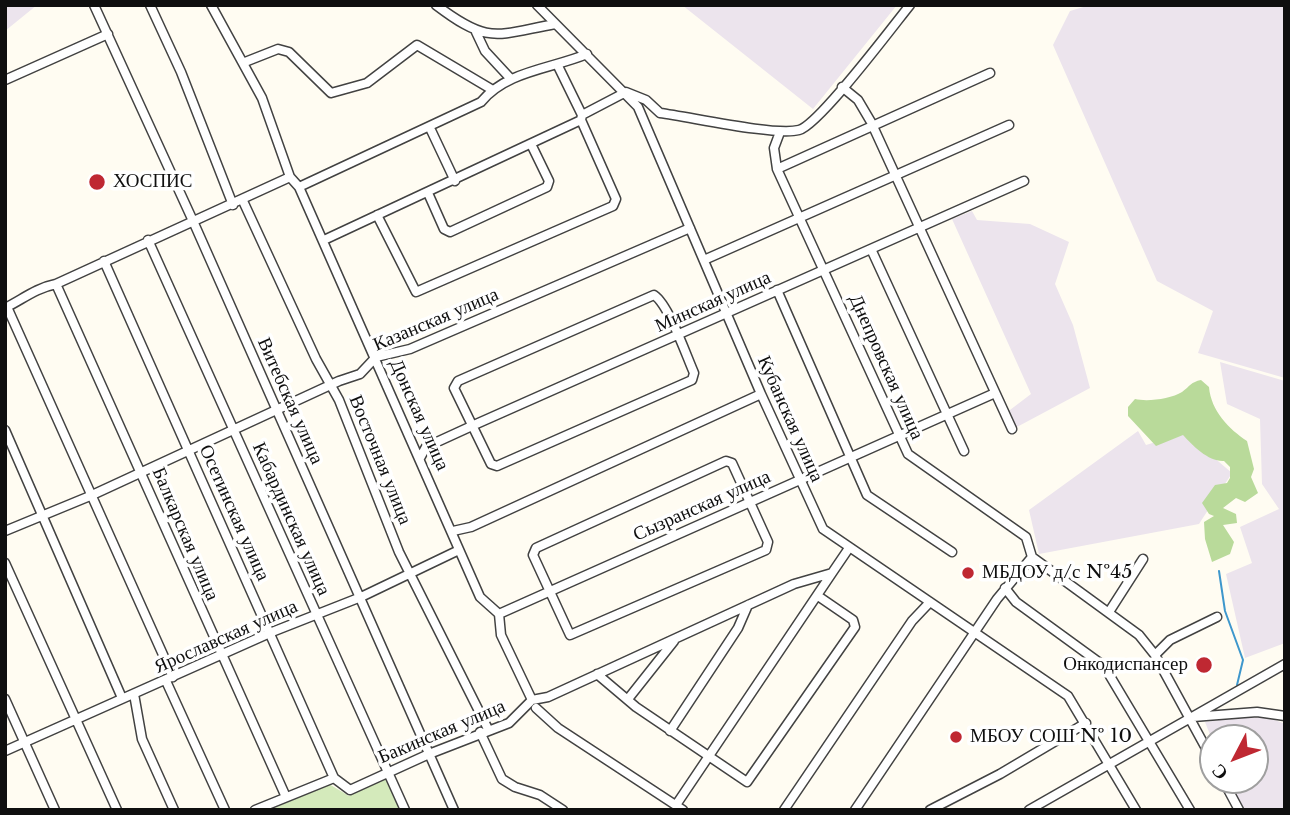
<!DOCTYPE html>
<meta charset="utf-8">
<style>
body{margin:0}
#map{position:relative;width:1290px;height:815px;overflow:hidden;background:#fffcf2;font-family:"Libre Baskerville",serif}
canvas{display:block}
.frame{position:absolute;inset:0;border:7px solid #0f0f0f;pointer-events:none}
.north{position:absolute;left:1199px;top:724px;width:70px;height:70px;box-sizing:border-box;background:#fff;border:2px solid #9f9f9f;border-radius:50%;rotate:228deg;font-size:19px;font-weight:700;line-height:28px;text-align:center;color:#0f0f0f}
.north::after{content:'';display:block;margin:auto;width:24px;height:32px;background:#bf2832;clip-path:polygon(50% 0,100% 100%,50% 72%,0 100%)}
</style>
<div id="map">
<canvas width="1290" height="815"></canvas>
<div class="frame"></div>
<div class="north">С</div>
</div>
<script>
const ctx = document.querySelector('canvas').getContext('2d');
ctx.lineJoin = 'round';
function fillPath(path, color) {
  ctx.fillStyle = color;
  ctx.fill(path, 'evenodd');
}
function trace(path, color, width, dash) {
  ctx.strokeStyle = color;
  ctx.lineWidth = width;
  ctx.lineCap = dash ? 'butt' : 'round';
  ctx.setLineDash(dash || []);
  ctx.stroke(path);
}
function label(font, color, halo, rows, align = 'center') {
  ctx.font = font + ' "Libre Baskerville",serif';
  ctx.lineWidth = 7;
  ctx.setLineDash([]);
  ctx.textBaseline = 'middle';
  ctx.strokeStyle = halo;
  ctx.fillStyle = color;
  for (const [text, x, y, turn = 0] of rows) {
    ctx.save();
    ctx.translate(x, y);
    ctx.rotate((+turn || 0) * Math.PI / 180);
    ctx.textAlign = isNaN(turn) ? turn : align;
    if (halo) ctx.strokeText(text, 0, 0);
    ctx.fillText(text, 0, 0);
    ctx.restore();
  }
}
fillPath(new Path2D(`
 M5,5H37L5,31Z
 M682,5H897L813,109Z
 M1090,5H1285V378L1198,353L1213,311L1157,281L1053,45L1070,11Z
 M972,211L977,220L1030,224L1069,242L1055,284L1073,325L1090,388L1015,428L1006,413L1031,394L952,219Z
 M1220,362L1285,381V643L1245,658L1226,574L1252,563L1240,527L1279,509L1262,484L1260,419L1227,404Z
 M1138,431L1146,445L1185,433L1232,473L1199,524L1039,554L1029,510Z
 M1243,717L1270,718L1285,724V810H1241L1229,780H1255V738H1213V742L1205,722Z`), '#ece4ed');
fillPath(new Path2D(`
 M386,777L402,810H270L329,784L349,796Z`), '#d4eabb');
fillPath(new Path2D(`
 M1201,380L1209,387C1211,411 1229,429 1247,441L1254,469L1251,477L1258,493L1245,502L1236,498L1223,508L1236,514L1237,523L1223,525L1234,542L1230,554L1212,562L1205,539L1204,522L1214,516L1209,514L1202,503L1215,485L1227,483L1230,478V467L1224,461C1209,462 1193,446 1183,435L1156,446L1128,416V407L1135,399C1147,402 1171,399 1182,392C1190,386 1191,382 1201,380Z`), '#b9da9a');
trace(new Path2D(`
 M1219,571L1225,611L1243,660L1237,685`), '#3e97cc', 2);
const minor = new Path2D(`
 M94,5L193,221L454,810
 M150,5L181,72L233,205
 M211,5L262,98L290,177L299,187L480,597L499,614L501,635L532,700
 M436,5C489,45 495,35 555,24
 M537,5L638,107L761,394L823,529L1068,696L1136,810
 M476,32L485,51L510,78
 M245,62L278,49L289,52L331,93L367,83L417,45L491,89
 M558,66L582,115
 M5,80L108,34
 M842,87L858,100L871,122L1012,429
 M430,128L455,181
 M780,132L774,148L777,169L908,454L1026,537L1032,557L1139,635L1155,655L1213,761
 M777,169L990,73
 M299,187L481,102C506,71 551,69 587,54
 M428,193L444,229L450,232L547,187L549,181L531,144
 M243,201L316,359L339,400L399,552L488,729
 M377,215L416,292L613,206L616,199L581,120
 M148,240L405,810
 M324,240L581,120L582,115L626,92L646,100L660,113C691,117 774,136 799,130C819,125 893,26 910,5
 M871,249L964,451
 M704,260L1009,125
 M104,261L334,778
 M56,284L286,797
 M777,290L867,495L952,552
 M654,295C669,305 686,355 694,373L692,380L497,466L491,464L454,388L458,381Z
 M7,307L173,677
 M5,308C23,299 36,288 56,284L290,177
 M5,430L122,698
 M420,458L426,447L474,425L1024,181
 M726,461L732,463L768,542L766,550L570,635L533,555L536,548Z
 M5,531L90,496L339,381L360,374L376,357L410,349L690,228
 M453,531L471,527L761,394
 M5,563L117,810
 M1005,588L1016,602L1104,666L1190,810
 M1109,612L1143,559
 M499,614L995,393
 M1155,655L1170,640L1217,617
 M597,674L636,707L747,782L855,627L853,620L818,596
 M166,681L225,810
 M134,694L142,739L174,810
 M5,699L55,810
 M628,699L674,641
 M536,708L558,728L683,810
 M1193,717L1257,712L1285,716
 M670,731L738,628L748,605
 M480,732L502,779L515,787L540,795L563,810
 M5,751L272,632L361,597L459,550
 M1223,780L1239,810
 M676,805L832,573
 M255,810L334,778L350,790L429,754L509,723L532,700L548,697L794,584L832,573L849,548
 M784,810L912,621L930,602
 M855,810L997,599L1032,557
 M930,810L1000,774L1086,723
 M1029,810L1285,664`);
trace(minor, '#424242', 11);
trace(minor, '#fff', 8);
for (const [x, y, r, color] of [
 [97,182,9,"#bf2832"],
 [968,573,7,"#bf2832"],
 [1204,665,9,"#bf2832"],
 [956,737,7,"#bf2832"]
]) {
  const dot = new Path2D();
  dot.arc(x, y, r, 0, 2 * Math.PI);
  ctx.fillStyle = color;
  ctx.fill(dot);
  trace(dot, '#fff', 2.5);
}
label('19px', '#0f0f0f', '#fff', [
 ["ХОСПИС",113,182],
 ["МБДОУ д/с №45",982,573],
 ["Онкодиспансер",1188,665,"right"],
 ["МБОУ СОШ № 10",970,737]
], 'left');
label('19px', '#0f0f0f', '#fff', [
 ["Минская улица",713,302,-24],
 ["Казанская улица",436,320,-23],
 ["Днепровская улица",886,367,66],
 ["Витебская улица",290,401,66],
 ["Донская улица",419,415,66],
 ["Кубанская улица",790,419,66],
 ["Восточная улица",380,460,68],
 ["Сызранская улица",702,506,-24],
 ["Осетинская улица",234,513,66],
 ["Кабардинская улица",291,519,66],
 ["Балкарская улица",185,534,67],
 ["Ярославская улица",226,637,-24],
 ["Бакинская улица",442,732,-23]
]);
</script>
